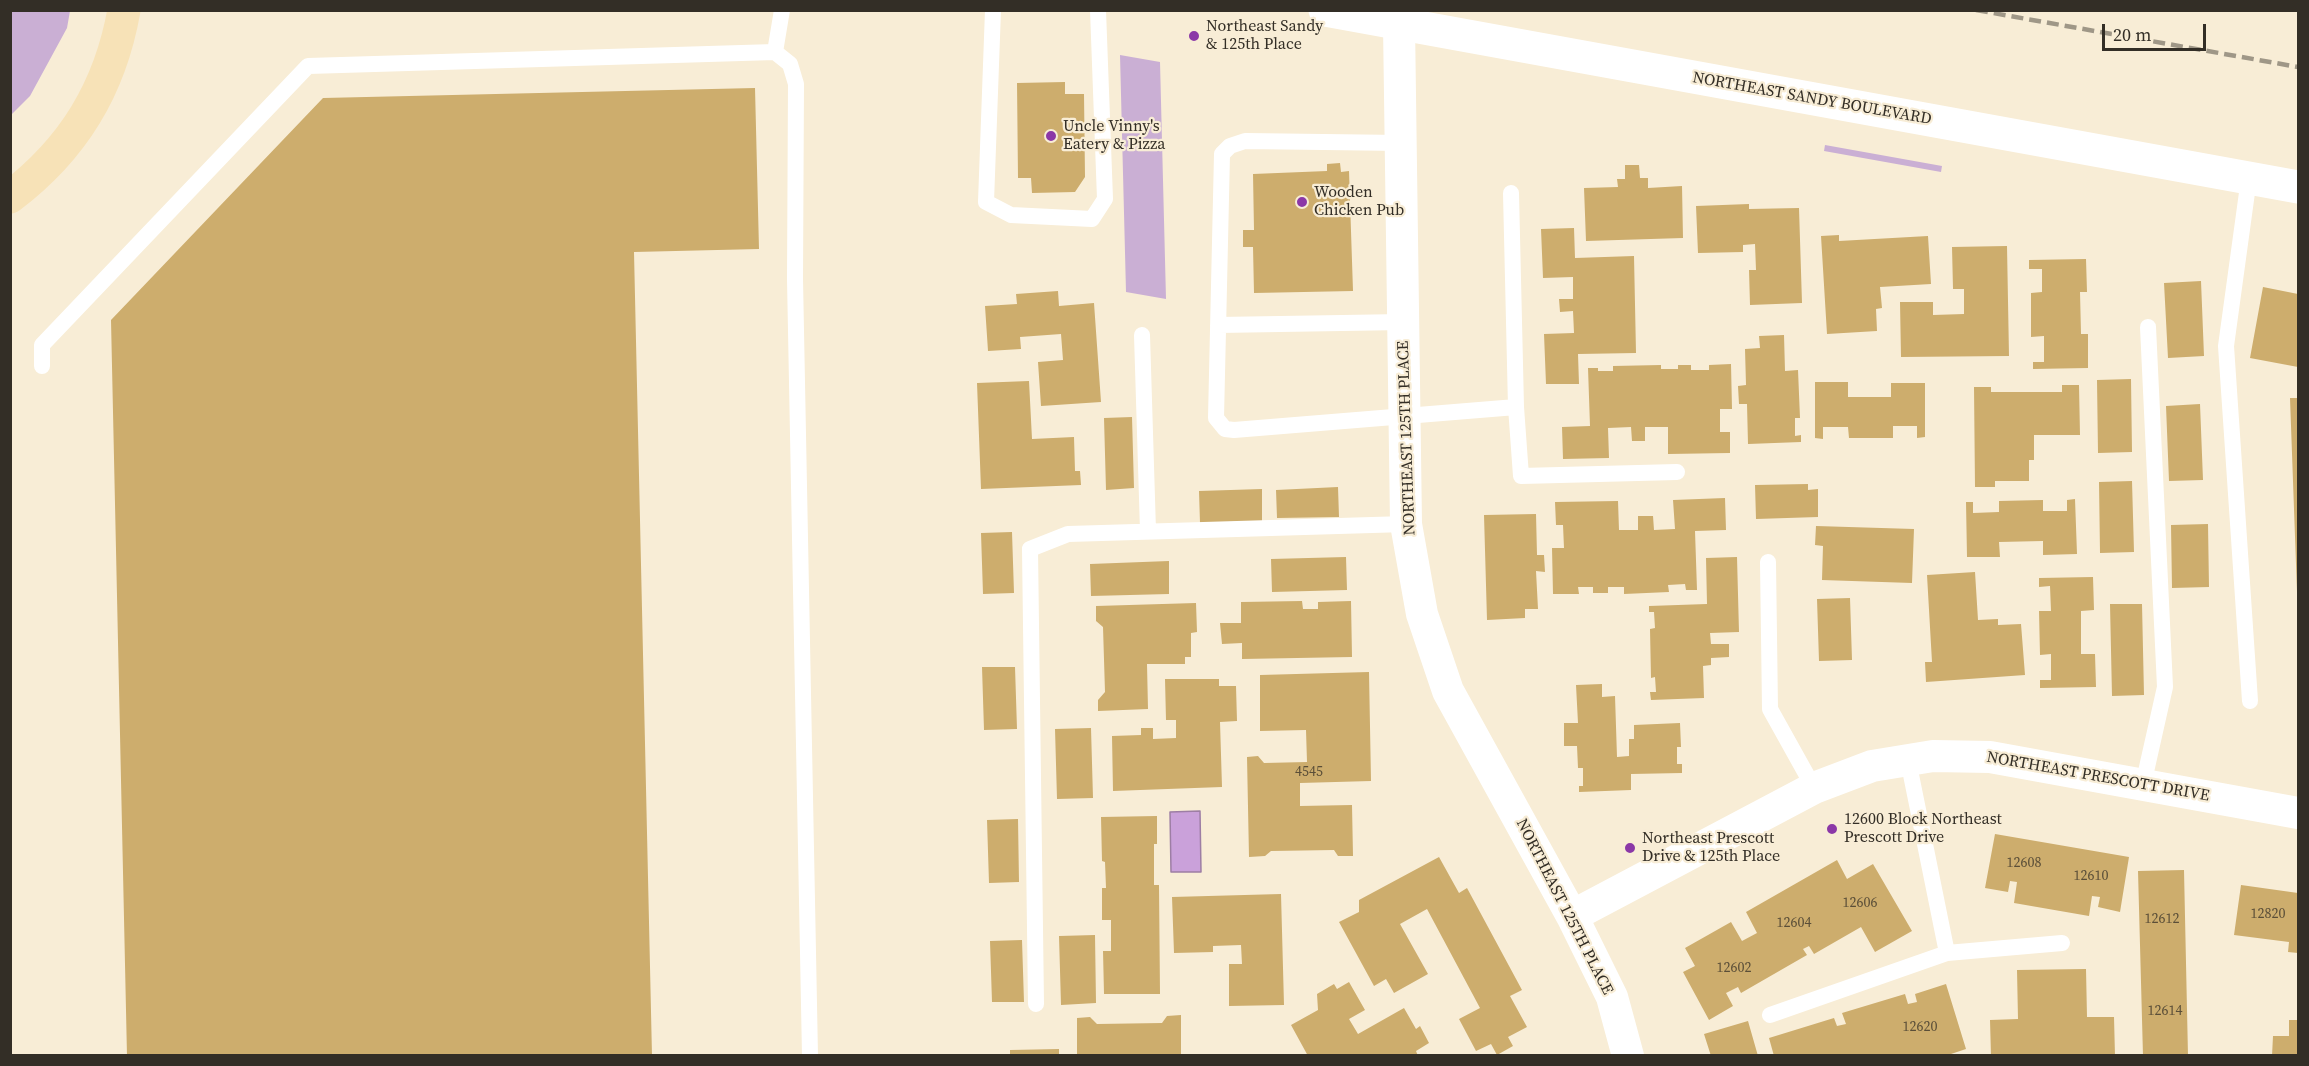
<!DOCTYPE html>
<style>
body{margin:0}
#map{position:relative;width:2309px;height:1066px;overflow:hidden;background:#f8edd6;font-family:"Source Serif 4",serif}
canvas{display:block}
.frame{position:absolute;inset:0;border:12px solid #332e26;pointer-events:none}
.scale{position:absolute;left:2102px;top:24px;width:104px;height:27px;box-sizing:border-box;border:3px solid #332e26;border-top:0;padding-left:8px;font-size:18px;line-height:21px;white-space:nowrap;color:#332e26;-webkit-text-stroke:4px #f8edd6;paint-order:stroke}
</style>
<div id="map">
<canvas width="2309" height="1066"></canvas>
<div class="frame"></div>
<div class="scale">20 m</div>
</div>
<script>
const ctx = document.querySelector('canvas').getContext('2d');
ctx.lineJoin = 'round';
function fillPath(path, color) {
  ctx.fillStyle = color;
  ctx.fill(path, 'evenodd');
}
function trace(path, color, width, dash) {
  ctx.strokeStyle = color;
  ctx.lineWidth = width;
  ctx.lineCap = dash ? 'butt' : 'round';
  ctx.setLineDash(dash || []);
  ctx.stroke(path);
}
function label(font, color, halo, rows, align = 'center') {
  ctx.font = font + ' "Source Serif 4",serif';
  ctx.lineWidth = 4.5;
  ctx.setLineDash([]);
  ctx.textBaseline = 'middle';
  ctx.strokeStyle = halo;
  ctx.fillStyle = color;
  for (const [text, x, y, turn = 0] of rows) {
    ctx.save();
    ctx.translate(x, y);
    ctx.rotate((+turn || 0) * Math.PI / 180);
    ctx.textAlign = isNaN(turn) ? turn : align;
    if (halo) ctx.strokeText(text, 0, 0);
    ctx.fillText(text, 0, 0);
    ctx.restore();
  }
}
fillPath(new Path2D(`
 M11,10L70,11L67,28L30,96L11,115Z
 M1120,55L1160,62L1166,299L1126,292Z
 M1825,145L1942,166L1941,172L1824,151Z`), '#caafd4');
const water = new Path2D(`
 M1200,811L1201,872H1171L1170,812Z`);
fillPath(water, '#caa1da');
trace(water, '#9d7ea4', 1.5);
fillPath(new Path2D(`
 M1065,82V94H1084L1085,177L1075,192L1032,193L1031,178H1018L1017,83Z
 M755,88L759,249L634,252L652,1056H127L111,320L323,98Z
 M1340,163L1341,172L1349,171L1353,291L1254,293L1253,247H1243V230H1254L1253,174L1327,171V164Z
 M1625,165H1639L1640,178H1648V188L1682,186L1683,238L1586,241L1584,188L1618,187L1617,179H1625Z
 M1749,204V209L1799,208L1802,303L1750,305L1749,270H1756L1755,244L1743,245V252L1698,253L1696,206Z
 M1574,228L1575,258L1634,256L1636,353L1578,354L1579,384H1546L1544,334L1574,333L1573,311L1560,312L1559,299H1573V277L1543,278L1541,229Z
 M1839,235V241L1928,236L1931,284L1880,287L1882,308L1876,309L1877,331L1827,334L1821,236Z
 M2007,246L2009,356L1901,357L1900,302H1933V315L1964,314V289H1953L1952,247Z
 M2086,259L2087,292H2080L2081,334H2088V368L2033,369V362H2044V336L2031,337V293L2042,292V269H2029V260Z
 M2201,281L2204,356L2168,358L2164,283Z
 M2263,287L2298,294V367L2250,358Z
 M1058,291L1059,306L1094,303L1101,402L1041,406L1038,362L1063,360L1061,334L1020,337L1021,349L988,351L985,306L1017,304L1016,294Z
 M1784,335L1785,371L1798,370L1800,418H1795V436L1801,435V442L1748,444L1747,404H1739L1738,386L1746,385L1745,349L1760,348L1759,336Z
 M1731,364L1732,409H1720V432H1730V453L1668,454V427H1645V441H1632L1631,427L1608,428L1609,458L1563,459L1562,427L1590,426L1588,368H1598V371H1613V366L1661,365V369H1678V365H1691V370H1709V365Z
 M2131,379L2132,452L2098,453L2097,380Z
 M1029,381L1032,439L1074,437L1075,471H1080L1081,485L981,489L977,383Z
 M1815,382H1848V397H1891V383H1925V437L1917,438V426H1893V438H1849L1848,427H1823V439L1815,438Z
 M2062,385H2079L2080,435H2034V460H2029V481H1995V487H1975L1974,387H1991V392H2062Z
 M2290,398H2298V592H2297Z
 M2200,404L2203,480L2169,481L2166,406Z
 M1132,417L1134,488L1106,490L1104,418Z
 M2132,481L2134,552L2100,553L2099,482Z
 M1808,484V490L1818,489V517L1756,519L1755,485Z
 M1338,487L1339,517L1277,518L1276,490Z
 M1262,489V521L1200,523L1199,491Z
 M1725,498L1726,530L1695,531L1697,590H1686L1685,584L1668,585L1669,592L1624,594V587H1608V593H1593V587H1578L1579,594H1553L1552,548H1564L1563,525H1556L1555,502L1618,501L1619,530H1638V516H1653L1654,530L1675,529L1673,500Z
 M2075,499L2077,554L2043,555V541L1999,542L2000,557H1967L1966,502H1973V513L1999,512V501L2043,500V511H2067V500Z
 M1536,514L1537,555H1544L1545,572L1536,571L1538,609H1525V618L1487,620L1484,515Z
 M2208,524L2209,587L2172,588L2171,525Z
 M1816,526L1914,529L1912,583L1822,580L1823,546L1815,545Z
 M1012,532L1014,593L983,594L981,533Z
 M1346,557L1347,590L1272,592L1271,559Z
 M1737,557L1739,632L1710,633L1711,644H1729V657L1711,658V665L1703,666L1704,698L1651,700L1650,692H1656L1655,677L1651,678L1650,629L1655,628L1654,612H1649V606L1707,604L1706,558Z
 M1169,561V594L1091,596L1090,564Z
 M1975,572L1978,620L1998,619V625L2021,624L2025,675L1926,682L1925,662H1932L1927,575Z
 M2093,577L2094,610L2081,611V654H2095L2096,687L2040,688V680H2051V654L2040,655L2039,611H2051L2050,586L2039,587V578Z
 M1850,598L1852,660L1819,661L1817,599Z
 M1302,601L1303,609H1318V602L1351,601L1352,657L1242,659V643L1222,644L1220,623H1241V602Z
 M1196,603L1197,632L1191,633V657H1185V664H1147L1148,709L1098,711V700L1105,692L1103,627L1096,621V606Z
 M2110,604H2142L2144,695L2112,696Z
 M982,667H1015L1017,729L984,730Z
 M1369,672L1371,781L1300,783V806L1352,805L1353,856H1338L1334,850L1271,851L1265,856L1249,857L1247,757L1258,756L1264,763L1307,762L1306,730L1260,731V675Z
 M1165,679H1219V686H1236L1237,721L1220,722L1222,787L1113,791L1112,736L1141,735V728H1153V739L1176,738V720H1166Z
 M1602,684V697L1615,696L1617,757L1629,756V739H1634V725L1680,723L1681,747H1677V764H1682V773L1631,774V790L1579,792V786H1583V768H1578L1577,746H1564V723H1578L1576,685Z
 M1091,728L1093,798L1057,799L1055,729Z
 M1157,816V844H1154V885H1159L1160,994H1104L1103,951H1111V920H1102V888H1106L1105,862L1102,861L1101,817Z
 M1018,819L1019,882L989,883L987,820Z
 M1995,834L2129,857L2120,912L2098,907L2100,897L2092,896L2089,916L2014,903L2017,882L2010,881L2008,892L1985,888Z
 M1439,857L1459,893L1467,888L1522,990L1510,996L1527,1027L1508,1037L1513,1046L1497,1055L1491,1044L1476,1051L1459,1019L1480,1008L1427,909L1400,924L1428,974L1394,993L1386,979L1374,986L1339,922L1359,912V900Z
 M1837,860L1847,879L1873,864L1912,931L1875,952L1861,927L1814,954L1809,946L1803,949L1807,955L1741,993L1738,987L1726,993L1733,1006L1709,1020L1683,972L1695,966L1685,948L1731,922L1742,941L1757,933L1746,912Z
 M2184,870L2188,1056H2143L2138,871Z
 M2241,885L2298,893V953L2288,952L2289,942L2234,935Z
 M1281,894L1284,1005L1229,1006V964H1242L1241,945L1213,946V952L1174,953L1172,897Z
 M1095,935L1096,1003L1061,1005L1059,936Z
 M1022,940L1024,1002H992L990,941Z
 M2086,969L2087,1017H2114L2115,1056H1991L1990,1020L2018,1019L2017,970Z
 M1349,982L1365,1010L1349,1019L1358,1034L1404,1008L1416,1029L1420,1026L1429,1043L1416,1051L1418,1056H1308L1291,1025L1318,1010L1317,994L1334,984L1337,989Z
 M1946,984L1966,1049L1945,1056H1774L1769,1038L1834,1018L1837,1026L1846,1024L1842,1013L1905,994L1908,1004L1917,1002L1915,994Z
 M1181,1015V1056H1077V1018L1090,1017L1097,1024L1162,1023L1167,1016Z
 M2289,1020H2298V1056H2272L2273,1036H2289Z
 M1748,1021L1758,1056H1711L1704,1034Z
 M1059,1049V1056H1010V1050Z`), '#cdad6d');
trace(new Path2D(`
 M993,10L986,202L1011,215L1092,219L1105,199L1098,10
 M775,52L790,64L796,84L795,279L810,1056
 M1402,143L1245,141L1230,146L1222,154L1216,418L1225,429L1234,430L1516,407L1521,476L1677,472
 M2249,178L2226,346L2250,701
 M1511,193L1516,407
 M1218,325L1404,322
 M1142,335L1148,531
 M42,366V345L308,66L775,52L782,10
 M1768,562L1770,709L1814,788
 M1908,760L1947,953L2062,943
 M2143,785L2165,687L2148,327
 M1036,1004L1030,549L1068,534L1406,524
 M1770,1015L1947,953`), '#fff', 16);
trace(new Path2D(`
 M1399,24L1406,524L1422,614L1448,691L1572,916L1612,997L1628,1056
 M1572,916L1814,788L1872,766L1933,756L1990,757L2298,813`), '#fff', 32);
trace(new Path2D(`
 M1325,10L2298,187`), '#fff', 33);
trace(new Path2D(`
 M10,197C73,149 110,89 124,10`), '#f7e2b7', 33);
trace(new Path2D(`
 M1976,10L2298,67`), '#9f9787', 4.5, [12, 6]);
for (const [x, y, r, color] of [
 [1194,36,6,"#8b38a7"],
 [1051,136,6,"#8b38a7"],
 [1302,202,6,"#8b38a7"],
 [1832,829,6,"#8b38a7"],
 [1630,848,6,"#8b38a7"]
]) {
  const dot = new Path2D();
  dot.arc(x, y, r, 0, 2 * Math.PI);
  ctx.fillStyle = color;
  ctx.fill(dot);
  trace(dot, '#f8edd6', 2);
}
label('14px', '#5a4e38', null, [
 ["4545",1309,772],
 ["12608",2024,863],
 ["12610",2091,876],
 ["12606",1860,903],
 ["12820",2268,914],
 ["12612",2162,919],
 ["12604",1794,923],
 ["12602",1734,968],
 ["12614",2165,1011],
 ["12620",1920,1027]
]);
label('16px', '#332e26', '#f8edd6', [
 ["Northeast Sandy",1206,27],
 ["& 125th Place",1206,45],
 ["Uncle Vinny's",1063,127],
 ["Eatery & Pizza",1063,145],
 ["Wooden",1314,193],
 ["Chicken Pub",1314,211],
 ["12600 Block Northeast",1844,820],
 ["Prescott Drive",1844,838],
 ["Northeast Prescott",1642,839],
 ["Drive & 125th Place",1642,857]
], 'left');
label('16px', '#332e26', '#f8edd6', [
 ["NORTHEAST SANDY BOULEVARD",1812,99,10],
 ["NORTHEAST 125TH PLACE",1407,438,-92],
 ["NORTHEAST PRESCOTT DRIVE",2098,777,10],
 ["NORTHEAST 125TH PLACE",1564,907,63]
]);
</script>
